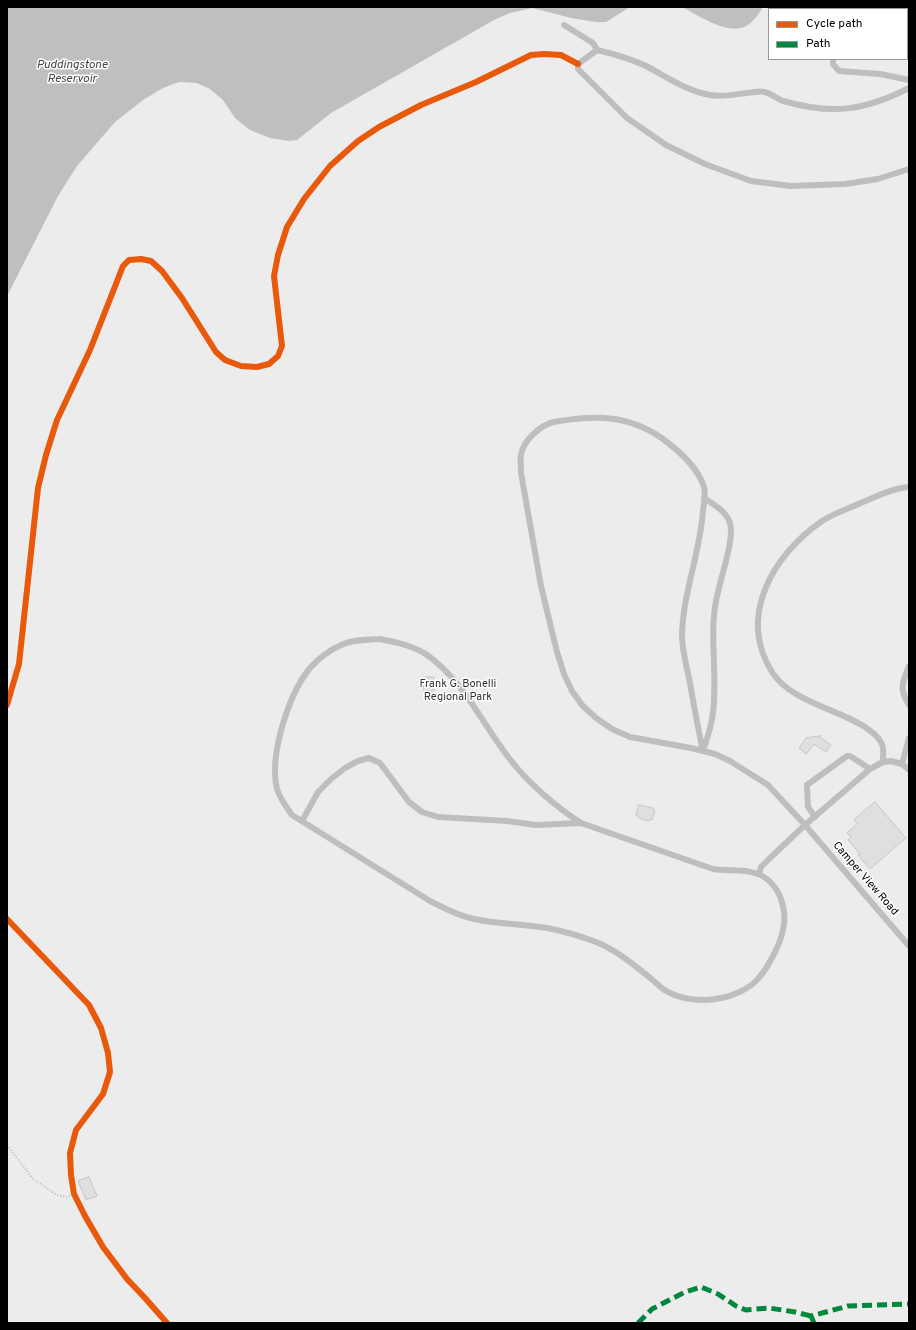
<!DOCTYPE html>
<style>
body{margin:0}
#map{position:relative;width:916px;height:1330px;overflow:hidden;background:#fff;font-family:Overpass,sans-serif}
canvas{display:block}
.frame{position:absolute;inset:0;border:8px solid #000;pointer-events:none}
.legend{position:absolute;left:768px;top:8px;width:140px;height:52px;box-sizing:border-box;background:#fff;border:1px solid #999;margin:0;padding:5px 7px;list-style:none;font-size:12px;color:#000}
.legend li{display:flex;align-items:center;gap:8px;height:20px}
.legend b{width:20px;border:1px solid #999}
</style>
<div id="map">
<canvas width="916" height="1330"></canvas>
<div class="frame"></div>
<ul class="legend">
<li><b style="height:5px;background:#e8590c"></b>Cycle path</li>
<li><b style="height:5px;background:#00873e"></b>Path</li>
</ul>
</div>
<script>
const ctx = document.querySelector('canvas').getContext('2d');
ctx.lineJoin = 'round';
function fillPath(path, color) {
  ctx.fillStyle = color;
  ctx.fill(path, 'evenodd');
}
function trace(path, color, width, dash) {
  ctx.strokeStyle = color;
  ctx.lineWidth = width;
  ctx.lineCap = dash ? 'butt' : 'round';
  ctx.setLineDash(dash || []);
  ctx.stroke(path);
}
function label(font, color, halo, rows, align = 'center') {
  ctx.font = font + ' Overpass,sans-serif';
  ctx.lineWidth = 3;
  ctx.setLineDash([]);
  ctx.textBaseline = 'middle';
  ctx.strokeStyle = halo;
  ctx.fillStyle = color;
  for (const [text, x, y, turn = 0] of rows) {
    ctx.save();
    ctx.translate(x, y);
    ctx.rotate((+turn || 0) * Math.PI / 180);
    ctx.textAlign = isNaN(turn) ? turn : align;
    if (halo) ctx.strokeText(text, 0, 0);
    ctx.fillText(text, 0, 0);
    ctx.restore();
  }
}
fillPath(new Path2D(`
 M7,7H909V1323H7ZM769,9H907V59H769Z`), '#ececec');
fillPath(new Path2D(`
 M7,7H630L606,22H596L571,18L532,8L510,13L494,20L331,113L297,140L289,141L270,138L250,130L235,118L223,100L210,89L197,83L179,82L163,88L143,100L115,122L77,166L58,196L7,296Z
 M682,7H763C759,13 754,22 746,26C728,36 698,15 682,7Z`), '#bfbfbf');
const building = new Path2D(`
 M424,677H434V691H424Z
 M821,736L820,737L831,745L826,752L814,744L806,754L799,748L806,738Z
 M875,802L906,838L870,869L858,855L860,854L848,840L851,837L847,833L857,824L854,820Z
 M639,805L653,808L655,810L652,820L650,819L649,821L638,818V815H636Z
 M89,1177L97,1196L86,1200L78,1181Z`);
fillPath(building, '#dfdfdf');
trace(building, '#c7c7c7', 1);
trace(new Path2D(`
 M7,1145L33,1179L57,1195L66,1197L74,1194`), '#b9b9b9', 2, [1, 2]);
trace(new Path2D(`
 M856,9L857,7
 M907,18H909
 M564,25L593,43L597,50
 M833,59V64L839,71L880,74L909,80
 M909,88C864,111 832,115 783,101C777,99 771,93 764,92C761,91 758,92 755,92C740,93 725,98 710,95C687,91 667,77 646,66C631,59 614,54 597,50L578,64V69L627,118L666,145L705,164L751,181L791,186L845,184L878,179L909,169
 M380,639C395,642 410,645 424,653C428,655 432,659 436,662C467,688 484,726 509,758C527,782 556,807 581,823L713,869C731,872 753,867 768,880C782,891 787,914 783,930C780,945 767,970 756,981C748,989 733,996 721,998C703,1002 679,1000 663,989C658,985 654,981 649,977C633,964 616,950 596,942C580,936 564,931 547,928C523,924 498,924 474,919C458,916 444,908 430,901L292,815C286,806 280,799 277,789C269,756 288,695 310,668C318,659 330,650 341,645C353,639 368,640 380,639Z
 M909,666C902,683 899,689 909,705
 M703,751C698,729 694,706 690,683C687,668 682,651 682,635C683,593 700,553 703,511C704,503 706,494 704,487C698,467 679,451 663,439C628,414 594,415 554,422C540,425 523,441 521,455C520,460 521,467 521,473L541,586L557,652L564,674L572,691L582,705L596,718L612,729L630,737L691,748L715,754L730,761L768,785L805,825L909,946
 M703,751C709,733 714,717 714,698C716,665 710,633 716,601C719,582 735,540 730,523C726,511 714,505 704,498
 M883,762C883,757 884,749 882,744C878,736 872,732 865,727C837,709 790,701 772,672C737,616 773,555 822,521C834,513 850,508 863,502C878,496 893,488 909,487
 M902,764L909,738
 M815,817L808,807L807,785L847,756H850L870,769
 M302,821L318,792L331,779L345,768L358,761L369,758L380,763L409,802L422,812L438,817L507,821L536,825L581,823
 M759,874L761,867L770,858L805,825L870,769L883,762L891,761L902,764L909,770`), '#bebebe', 6);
trace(new Path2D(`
 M638,1323L652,1309L685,1292L701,1287L718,1294L736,1306L746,1310L769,1308L795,1312L811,1316
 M814,1323L811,1316L848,1306L909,1304`), '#00873e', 5, [10, 5]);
trace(new Path2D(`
 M7,705L19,664L38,488L46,455L57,420L90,350L123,266L129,260L141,259L151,261L162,271L182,298L216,352L225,360L241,366L257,367L269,364L278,356L282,346L274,276L278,255L287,227L304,199L330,166L358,141L379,127L421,105L476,82L531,55L544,54L561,55L578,64
 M7,919L89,1005L101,1028L108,1053L110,1072L103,1094L76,1130L70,1153L71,1175L74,1194L85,1216L103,1247L127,1279L145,1298L167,1323`), '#e8590c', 6);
label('11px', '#333', '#fff', [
 ["Frank G. Bonelli",458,685],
 ["Regional Park",458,698]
]);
label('11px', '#000', '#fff', [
 ["Camper View Road",865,879,49]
]);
label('italic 12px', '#444', '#fff', [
 ["Puddingstone",72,66],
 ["Reservoir",72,80]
]);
</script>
